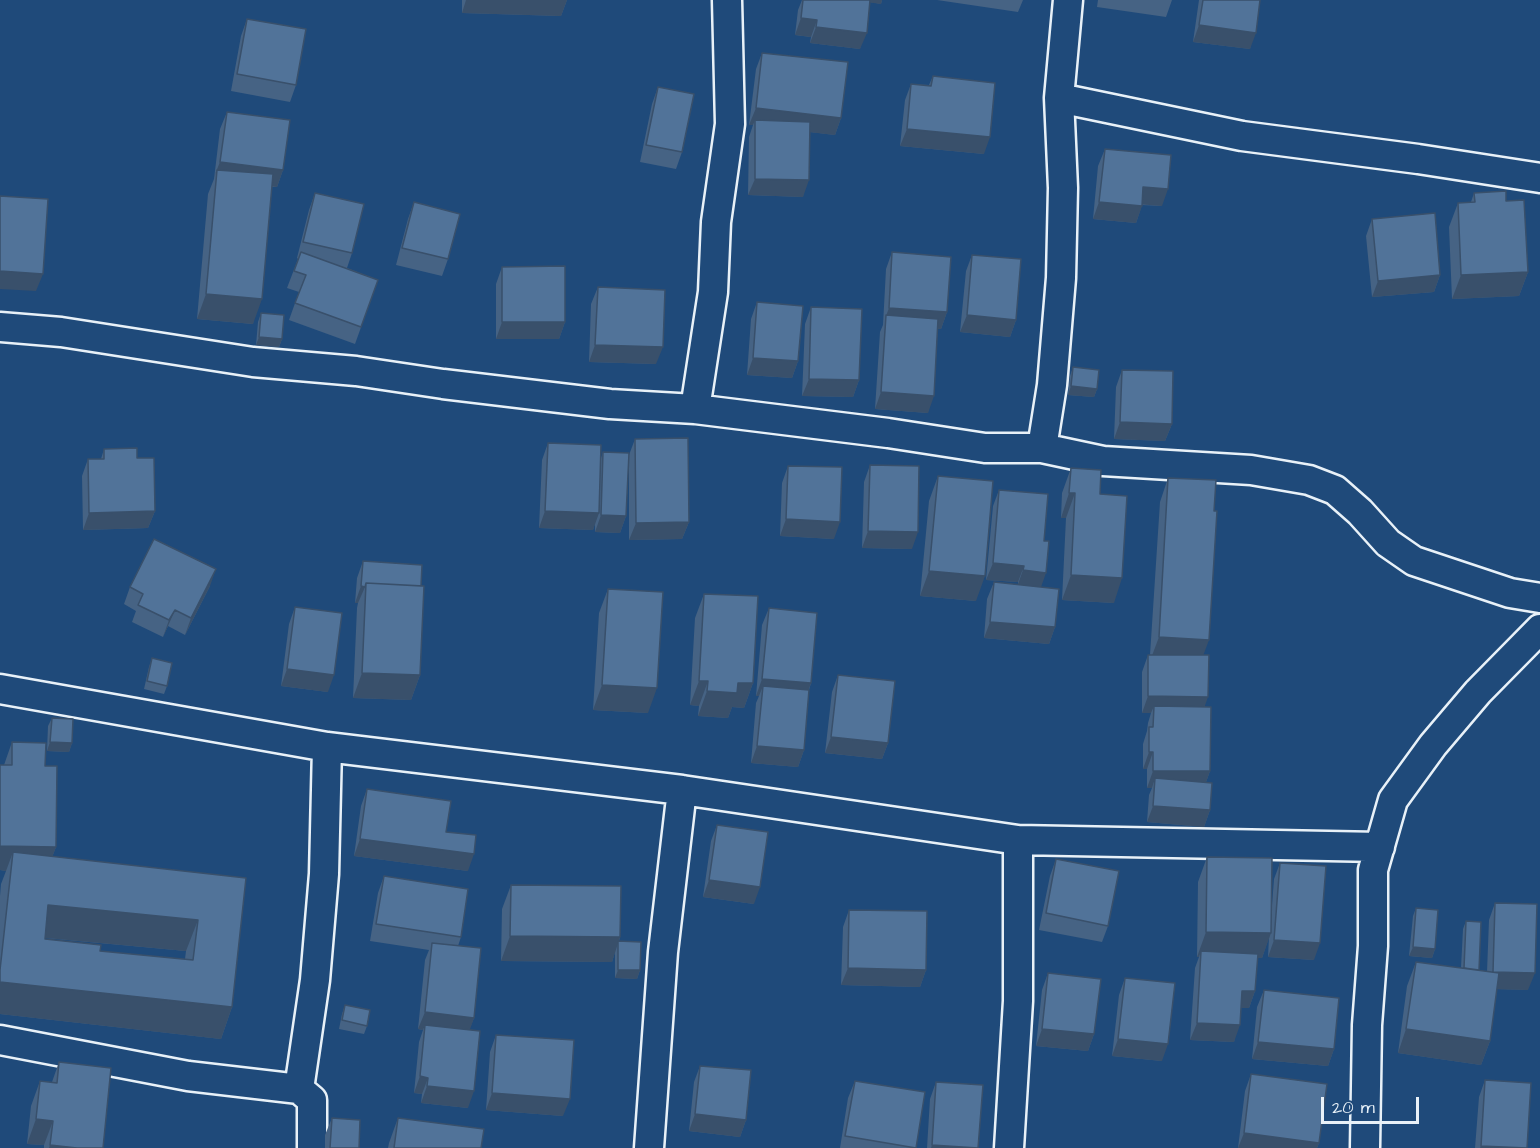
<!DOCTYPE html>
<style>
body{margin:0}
#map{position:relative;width:1540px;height:1148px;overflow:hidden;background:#1f4a7a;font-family:"Architects Daughter",sans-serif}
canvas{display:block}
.scale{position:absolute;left:1321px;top:1097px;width:98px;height:27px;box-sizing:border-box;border:3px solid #e8f1f8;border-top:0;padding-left:8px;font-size:18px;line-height:21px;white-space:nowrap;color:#e8f1f8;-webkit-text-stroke:4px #1f4a7a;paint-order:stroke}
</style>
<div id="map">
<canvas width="1540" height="1148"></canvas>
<div class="scale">20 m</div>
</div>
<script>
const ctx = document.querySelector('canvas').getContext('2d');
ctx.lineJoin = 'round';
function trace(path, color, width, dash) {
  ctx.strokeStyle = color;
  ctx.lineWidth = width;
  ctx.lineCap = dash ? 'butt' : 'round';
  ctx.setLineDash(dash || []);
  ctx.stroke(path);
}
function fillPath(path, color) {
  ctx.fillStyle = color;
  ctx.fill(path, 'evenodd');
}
const minor = new Path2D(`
 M1059,98L1242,136L1418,159L1540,178
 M0,327L61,332L253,362L356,371L443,384L610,404L695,409L888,433L985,448H1042L1103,461L1251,470L1309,480L1335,490L1360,512L1388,543L1414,561L1510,593L1540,598
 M695,409L713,292L716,222L730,124L727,0
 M1042,448L1052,385L1061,278L1063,188L1059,98L1068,0
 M0,689L327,747L682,790L1018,840L1380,847
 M0,1040L188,1076L299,1089L312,1100V1148
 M299,1089L315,980L324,874L327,747
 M649,1148L663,952L682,790
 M1009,1148L1018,1001V840
 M1365,1148L1367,1025L1373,946V870L1393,800L1433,745L1478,692L1540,629`);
trace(minor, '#e8f1f8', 33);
trace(minor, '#1f4a7a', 28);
fillPath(new Path2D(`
 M462,0H567L561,16L462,13Z
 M802,0H882L881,4L870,2L860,49L810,43L811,37L795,35L798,10Z
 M937,0H1023L1018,12Z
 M1098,0H1172L1166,17L1097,7Z
 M1199,0H1260L1250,49L1193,42Z
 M247,19L296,85L290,102L231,91L241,36Z
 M762,53L841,118L835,135L810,132L803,197L748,195L749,137L753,125H749L756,69Z
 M933,76L984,154L900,146L905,100L911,84L929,85Z
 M658,87L682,152L676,169L640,162L652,104Z
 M227,112L283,170L277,187H272L253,324L197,319L208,194L214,179L220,129Z
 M1105,149L1162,206L1142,205L1136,223L1093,219L1098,166Z
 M315,193L352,253L347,268L378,280L355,344L289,320L299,292L287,288L298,259L297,258L309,210Z
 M1474,193L1506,201L1528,272L1519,296L1452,299L1449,227L1458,203L1471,202Z
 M414,202L448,259L442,276L396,265L408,219Z
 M1372,219L1440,275L1434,292L1372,297L1366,236Z
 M892,252L947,312L941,329H938L928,413L875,409L880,332L883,325L886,269Z
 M972,255L1016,320L1010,337L960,332L966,271Z
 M502,267L565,322L559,339H496V284Z
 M598,287L656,364L589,362L591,304Z
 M757,302L798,361L792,378L747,375L751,319Z
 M811,307L859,380L853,397L802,396L805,324Z
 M261,313L282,339L279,347L256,345L258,322Z
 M1073,367L1097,389L1094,397L1068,395L1070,376Z
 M1122,370L1172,424L1165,441L1114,439L1116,387Z
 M635,439L689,522L682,539L629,540V457L626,516L620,533L595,532V523L593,530L539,528L542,460L548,443L601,458L603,452L629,455Z
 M104,449L137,458L155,511L148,528L83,530L82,476L88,459H101Z
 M870,465L912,549L862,548L864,482Z
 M788,466L834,539L780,536L782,483Z
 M1071,468L1100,494L1114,603L1062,600L1066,518H1061L1062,493Z
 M938,476L976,601L920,596L929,501Z
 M1168,478L1203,655L1205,707L1210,771L1206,782L1210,810L1204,827L1147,822L1149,795L1152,788H1147V769H1143V744L1147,731L1148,723L1151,713H1142V672L1148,655H1150L1160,502Z
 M999,490L1041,587L1055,627L1049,644L984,638L987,599L994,582L1018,585V582L986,580L993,506Z
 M363,561L421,586L420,675L411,700L353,698L357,608L358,603H355L357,578Z
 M210,586L185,635L168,626L163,637L132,622L136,611L124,604L130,587Z
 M608,589L648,713L593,710L599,613Z
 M704,594L753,683L744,708L732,707L728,718L698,716L699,706L690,705L695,618Z
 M295,607L328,692L281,686L289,624Z
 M769,608L811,683L809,690L804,750L798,767L751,763L756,703L759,696H756L762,625Z
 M152,658L167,686L164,694L144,689L149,667Z
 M838,675L888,743L882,759L825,753L832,692Z
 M52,718L72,743L69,752L47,751L48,726Z
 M12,742L45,766L56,847L52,857L246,878L232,1007L221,1039L0,1014V896L1,884L6,871L0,870V765H4ZM45,938L186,951L185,959L100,951L45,939Z
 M367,789L468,871L354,856L361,806Z
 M717,825L754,904L703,897L711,841Z
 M1207,857L1271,918L1274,879L1280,863L1314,960L1268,957L1269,937L1262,958H1257L1255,991L1249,1008H1241L1234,1042L1190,1040L1195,968L1199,957H1197L1198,882Z
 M1056,859L1108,926L1102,942L1039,930L1050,876Z
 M384,876L461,937L458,946L474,1018L469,1030L468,1108L421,1103L422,1094L414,1093L419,1042L423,1030L418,1029L425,960L429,950L370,941L378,893Z
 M511,885L620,937L619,941L640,970L637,979L615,978V952L612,962L501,961L502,909Z
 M1495,903L1528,990L1497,989L1490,1041L1481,1065L1398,1053L1407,986L1416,962L1461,968L1463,929L1466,921L1479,970L1487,972L1489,920Z
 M1416,908L1435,949L1432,958L1409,956L1413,916Z
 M849,910L926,970L920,987L841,985L843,927Z
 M1048,973L1094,1034L1088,1051L1036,1046L1042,990Z
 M1125,978L1162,1061L1112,1056L1119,995Z
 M1264,990L1334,1049L1328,1066L1252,1059L1257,1007Z
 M345,1005L367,1026L364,1034L339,1029L342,1014Z
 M496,1035L563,1116L486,1110L490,1052Z
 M59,1062L103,1148H44V1145L27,1144L31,1106L40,1081L52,1082Z
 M700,1066L746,1120L740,1137L689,1131L694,1082Z
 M1251,1074L1319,1143L1317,1148H1238L1245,1091Z
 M1485,1080L1527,1148H1475L1479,1097Z
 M855,1081L925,1092L916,1148H840L848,1098Z
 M936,1082L978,1148H927L930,1099Z
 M332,1118L359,1148H325V1135Z
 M398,1118L481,1148H388L389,1143Z`), '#466384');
fillPath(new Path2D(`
 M466,0H567L561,16L462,13Z
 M852,0H882L881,4Z
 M801,18L817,20L811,37L795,35Z
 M1199,25L1256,33L1250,49L1193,42Z
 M816,27L867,33L860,49L810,43Z
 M756,108L841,118L835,135L755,126V120L753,125H749Z
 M907,129L990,137L984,154L900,146Z
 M220,162L283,170L277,187L217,180V170L213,179Z
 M755,179L809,180L803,197L748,195Z
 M1143,187L1168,189L1162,206L1137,204Z
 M1099,202L1142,206L1136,223L1093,219Z
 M0,271L43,274L36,291L0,289Z
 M1528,272L1519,296L1452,299L1461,275Z
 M1440,275L1434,292L1372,297L1378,281Z
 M206,294L262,299L253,324L197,319Z
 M889,308L947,312L941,329L885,325L886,316Z
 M967,315L1016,320L1010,337L960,332Z
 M502,322H565L559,339H496Z
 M259,337L282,339L279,347L256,345Z
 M595,345L663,347L656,364L589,362Z
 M753,358L798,361L792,378L747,375Z
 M809,379L859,380L853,397L802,396Z
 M1071,386L1097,389L1094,397L1068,395Z
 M881,392L934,396L928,413L875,409Z
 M1120,422L1172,424L1165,441L1114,439Z
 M1069,493H1075L1066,518H1061Z
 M155,511L148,528L83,530L89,513Z
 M545,511L599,513L593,530L539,528Z
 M601,515L626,516L620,533L595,532Z
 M786,519L840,522L834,539L780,536Z
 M689,522L682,539L629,540L636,523Z
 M868,531L918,532L912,549L862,548Z
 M993,563L1024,566L1018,582L986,580Z
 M216,569L210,586L185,635L191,618Z
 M1023,570L1046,573L1040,590L1017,587Z
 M929,571L985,576L976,601L920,596Z
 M1071,575L1122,578L1114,603L1062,600Z
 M361,586L365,587L358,603H355Z
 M175,610L168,626L163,637L169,620Z
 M990,622L1055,627L1049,644L984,638Z
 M1159,637L1209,640L1200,664L1150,661Z
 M287,669L334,675L328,692L281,686Z
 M362,673L420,675L411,700L353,698Z
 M762,679L811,683L805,700L763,686L759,696H756Z
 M699,681H708L699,706L690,705Z
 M738,683H753L744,708L732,707L728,718L698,716L707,691Z
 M602,685L657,688L648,713L593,710Z
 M1148,696L1208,697L1202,714L1154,706L1151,713H1142Z
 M831,737L888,743L882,759L825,753Z
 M50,742L72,743L69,752L47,751Z
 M757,746L804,750L798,767L751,763Z
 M1149,752H1153L1147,769H1143Z
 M1153,771H1210L1204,788L1155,778L1152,788H1147Z
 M1153,806L1210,810L1204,827L1147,822Z
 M360,839L474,854L468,871L354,856Z
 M0,846L56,847L47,871L13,852L6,871L0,870Z
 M709,880L760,887L754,904L703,897Z
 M48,905L198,920L186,951L36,937Z
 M1206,932L1271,933L1262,958L1200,957L1201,951L1199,957H1197Z
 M510,936L620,937L612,962L501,961Z
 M1274,940L1320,943L1314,960L1268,957Z
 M1413,947L1435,949L1432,958L1409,956Z
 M848,968L926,970L920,987L841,985Z
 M618,970H640L637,979L615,978Z
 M1493,972L1535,973L1528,990L1487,989Z
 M0,982L232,1007L221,1039L0,1014Z
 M1242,991H1255L1249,1008H1236Z
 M425,1012L474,1018L468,1035L425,1025L423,1030L418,1029Z
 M1197,1023L1240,1025L1234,1042L1190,1040Z
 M1042,1029L1094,1034L1088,1051L1036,1046Z
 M1406,1029L1490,1041L1481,1065L1398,1053Z
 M1118,1039L1168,1044L1162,1061L1112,1056Z
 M1258,1042L1334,1049L1328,1066L1252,1059Z
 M420,1076L428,1078L422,1094L414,1093Z
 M427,1086L474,1091L468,1108L421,1103Z
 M492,1093L570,1099L563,1116L486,1110Z
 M695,1114L746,1120L740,1137L689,1131Z
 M36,1119L53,1121L44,1145L27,1144Z
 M1244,1133L1319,1143L1317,1148H1238Z
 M50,1145L77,1148H49Z
 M932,1145L977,1148H931Z
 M1481,1146L1516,1148H1480Z`), '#39506b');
const building = new Path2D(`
 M803,0H870L867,33L816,27L817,20L801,18Z
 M1203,0H1260L1256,33L1199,25Z
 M247,19L306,29L296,85L237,74Z
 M762,53L848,62L841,118L756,108Z
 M933,76L995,83L990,137L907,129L911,84L931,86Z
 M658,87L694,94L682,152L646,145Z
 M227,112L290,120L283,170L220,162Z
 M755,120L810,122L809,180L755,179Z
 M1105,149L1171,155L1168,189L1143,187L1142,206L1099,202Z
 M217,170L273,174L262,299L206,294Z
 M1506,191V201L1524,200L1528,272L1461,275L1458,203L1475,202L1474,193Z
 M315,193L364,204L352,253L303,242Z
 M0,196L48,199L43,274L0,271Z
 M414,202L460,214L448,259L402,248Z
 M1435,213L1440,275L1378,281L1372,219Z
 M301,252L378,280L361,327L295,303L306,275L294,271Z
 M892,252L951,257L947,312L889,308Z
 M972,255L1021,259L1016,320L967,315Z
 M565,266V322H502V267Z
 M598,287L665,290L663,347L595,345Z
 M757,302L803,306L798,361L753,358Z
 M811,307L862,309L859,380L809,379Z
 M261,313L284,315L282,339L259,337Z
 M886,315L938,319L934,396L881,392Z
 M1073,367L1099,370L1097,389L1071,386Z
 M1122,370L1173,371L1172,424L1120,422Z
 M688,438L689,522L636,523L635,439Z
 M548,443L601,445L599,513L545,511Z
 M137,448V458H154L155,511L89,513L88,459H104V449Z
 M603,452L629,453L626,516L601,515Z
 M870,465L919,466L918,532L868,531Z
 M788,466L842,467L840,522L786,519Z
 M1071,468L1101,470L1100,494L1127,496L1122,578L1071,575L1075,493H1069Z
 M938,476L993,481L985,576L929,571Z
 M1168,478L1216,480L1214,511H1217L1209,640L1159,637Z
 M999,490L1048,494L1044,541H1049L1046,573L1023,570L1024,566L993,563Z
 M154,539L216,569L191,618L175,610L169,620L138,605L143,594L130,587Z
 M363,561L422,565L421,586L366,583L365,587L361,586Z
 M994,582L1059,589L1055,627L990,622Z
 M366,583L424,586L420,675L362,673Z
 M608,589L663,592L657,688L602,685Z
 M704,594L758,596L753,683H738L737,693L707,691L708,681H699Z
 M295,607L342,613L334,675L287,669Z
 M769,608L817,613L811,683L762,679Z
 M1148,655H1209L1208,697L1148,696Z
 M152,658L172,663L167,686L147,681Z
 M838,675L895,681L888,743L831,737Z
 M763,686L809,690L804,750L757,746Z
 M1154,706L1211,707L1210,771H1153V752H1149V727H1153Z
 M52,718L73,719L72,743L50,742Z
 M12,742L46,743L45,766H57L56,847L0,846V765H12Z
 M1155,778L1212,783L1210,810L1153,806Z
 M367,789L451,801L446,832L476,835L474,854L360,839Z
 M717,825L768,832L760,887L709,880Z
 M13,852L246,878L232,1007L0,982V970ZM48,905L198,920L193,960L100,951L101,945L45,939Z
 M1207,857L1272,858L1271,933L1206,932Z
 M1056,859L1119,871L1108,926L1046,913Z
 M1280,863L1326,866L1320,943L1274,940Z
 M384,876L468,889L461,937L376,924Z
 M511,885L621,886L620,937L510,936Z
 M1495,903L1537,904L1535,973L1493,972Z
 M1416,908L1438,910L1435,949L1413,947Z
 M849,910L927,911L926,970L848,968Z
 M1466,921L1481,922L1479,970L1464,968Z
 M618,941L641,942L640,970H618Z
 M432,943L481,948L474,1018L425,1012Z
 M1201,951L1258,954L1255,991H1242L1240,1025L1197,1023Z
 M1416,962L1499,973L1490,1041L1406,1029Z
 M1048,973L1101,979L1094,1034L1042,1029Z
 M1125,978L1175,983L1168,1044L1118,1039Z
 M1264,990L1339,998L1334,1049L1258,1042Z
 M345,1005L370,1010L367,1026L342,1020Z
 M425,1025L480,1031L474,1091L427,1086L428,1078L420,1076Z
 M496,1035L574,1040L570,1099L492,1093Z
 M59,1062L111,1068L103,1148H77L50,1145L53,1121L36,1119L40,1081L57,1083Z
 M700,1066L751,1070L746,1120L695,1114Z
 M1251,1074L1327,1084L1319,1143L1244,1133Z
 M1485,1080L1531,1083L1527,1148L1481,1146Z
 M855,1081L925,1092L916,1148L845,1136Z
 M936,1082L983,1085L978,1148L932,1145Z
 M332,1118L360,1120L359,1148H330Z
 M398,1118L484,1129L481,1148H394Z`);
fillPath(building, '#517399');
trace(building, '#39506b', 1.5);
</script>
